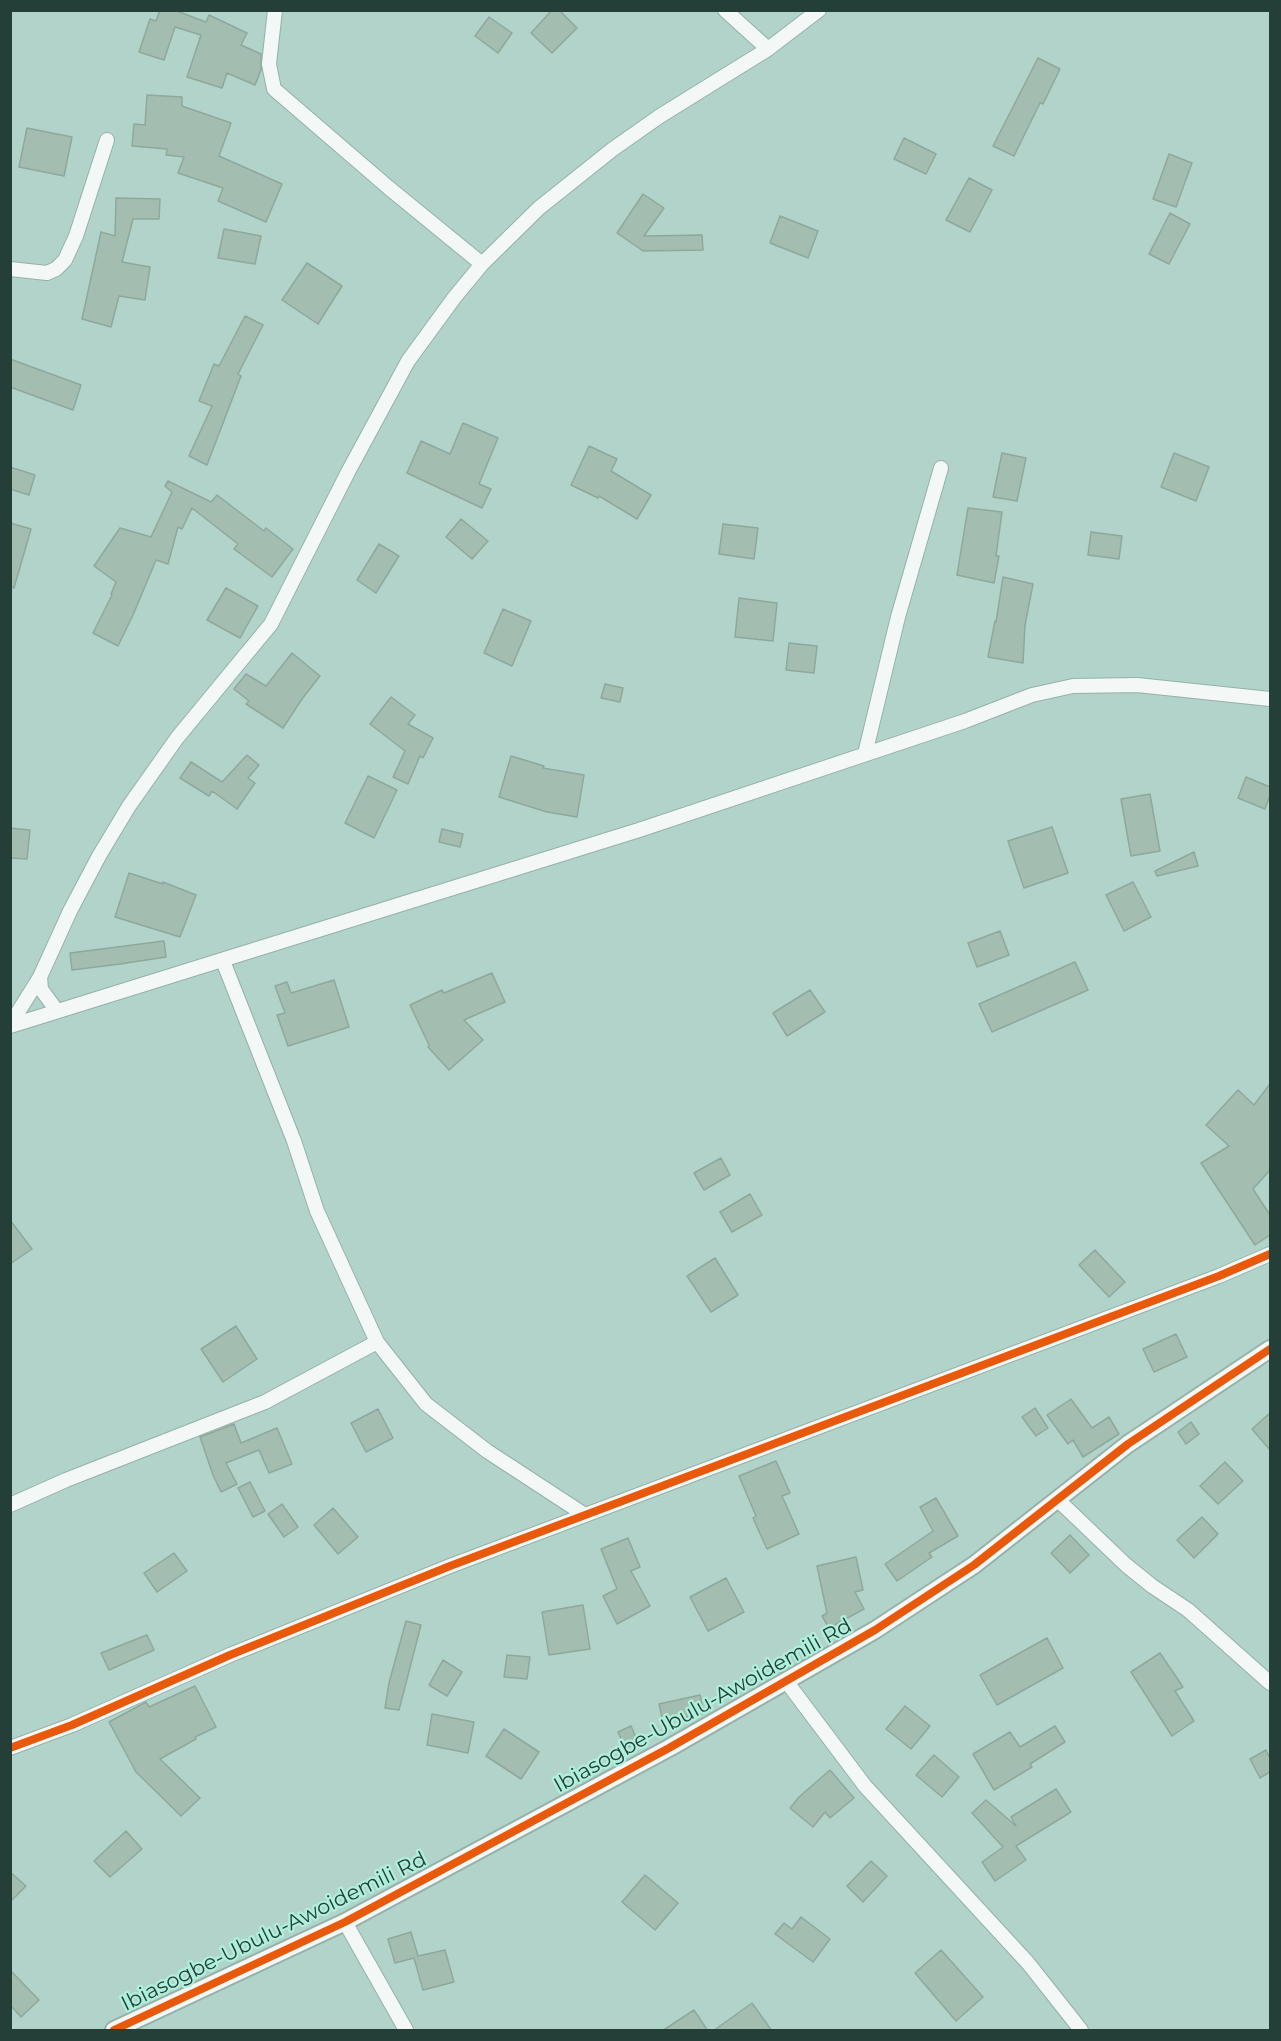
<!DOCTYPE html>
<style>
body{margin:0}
#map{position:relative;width:1281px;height:2041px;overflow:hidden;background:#b1d3ca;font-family:Montserrat,sans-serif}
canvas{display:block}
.frame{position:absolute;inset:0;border:12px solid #243f37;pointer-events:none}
</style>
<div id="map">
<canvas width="1281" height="2041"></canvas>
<div class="frame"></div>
</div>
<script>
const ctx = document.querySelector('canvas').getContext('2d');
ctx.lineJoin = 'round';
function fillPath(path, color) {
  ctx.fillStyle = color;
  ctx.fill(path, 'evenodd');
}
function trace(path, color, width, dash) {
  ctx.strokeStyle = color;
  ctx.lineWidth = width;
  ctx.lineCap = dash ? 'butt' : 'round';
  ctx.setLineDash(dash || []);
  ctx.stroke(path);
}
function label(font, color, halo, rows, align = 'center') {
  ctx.font = font + ' Montserrat,sans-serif';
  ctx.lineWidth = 4.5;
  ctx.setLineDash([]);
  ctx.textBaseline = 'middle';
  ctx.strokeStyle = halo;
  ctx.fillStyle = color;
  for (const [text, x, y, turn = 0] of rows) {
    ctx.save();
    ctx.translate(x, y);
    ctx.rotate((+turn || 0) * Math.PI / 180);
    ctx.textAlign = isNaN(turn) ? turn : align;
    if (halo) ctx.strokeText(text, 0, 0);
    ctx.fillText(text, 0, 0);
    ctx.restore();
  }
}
const building = new Path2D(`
 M160,10H174L206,22L209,15L247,33L241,45L261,54V70L255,85L227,73L222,88L187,77L201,35L175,27L164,60L139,52L150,19L156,21Z
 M552,10H559L577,28L552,53L531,33Z
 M489,17L512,33L498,53L475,36Z
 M1038,58L1060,69L1043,104L1040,103L1014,156L993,146Z
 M147,95L182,97V106L231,123L219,156L282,184L266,222L218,201L223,188L178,173L184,157L166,155L167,149L132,146L134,124L145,125Z
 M27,128L72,137L64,176L19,167Z
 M904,138L936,154L926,174L894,159Z
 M1169,154L1192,163L1176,207L1153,199Z
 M969,178L992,190L970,232L946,220Z
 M643,194L664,208L644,236L702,235L703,250L643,251L617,233Z
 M116,198L160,199L159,219H133L122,262L150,267L145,300L119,296L111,327L82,319L101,232L115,236Z
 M1170,213L1190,224L1169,264L1149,254Z
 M780,216L818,231L808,258L770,243Z
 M224,229L261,236L255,264L218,258Z
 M307,263L342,286L318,324L282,300Z
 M245,316L263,325L238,374L241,376L207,465L189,456L212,406L199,401L214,364L219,366Z
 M10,359L81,385L73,410L10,387Z
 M463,423L498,438L479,484L491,489L482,508L407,473L421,441L450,454Z
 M589,446L617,459L611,471L651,495L637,519L599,496L598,498L571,485Z
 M1002,453L1026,458L1017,501L993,497Z
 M1174,453L1209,467L1196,501L1161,487Z
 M10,467L35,475L29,495L10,489Z
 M168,481L211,502L217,495L264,531L266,528L293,549L272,577L234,549L238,544L192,508L182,529L178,527L168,564L156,560L133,615L118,646L93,633L112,595L111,594L116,582L94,566L120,528L151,537L172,492L165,486Z
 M968,508L1002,512L996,556H999L994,583L957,575Z
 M461,519L488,541L472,559L446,537Z
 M10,523L31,529L14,588L10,587Z
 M723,524L758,528L754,559L719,554Z
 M1091,532L1122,536L1119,559L1088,555Z
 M379,544L399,556L376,593L357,580Z
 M1003,577L1033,584L1025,625L1023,663L988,657L995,621L996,622Z
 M226,588L258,606L240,638L207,620Z
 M739,598L777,603L773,641L735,637Z
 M503,609L531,621L512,666L484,653Z
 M789,643L817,646L814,673L786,670Z
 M292,653L320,676L302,699L283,728L246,704L249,701L234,689L246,674L266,686Z
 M605,684L623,688L620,702L601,698Z
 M391,697L415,715L408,724L433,738L423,758L420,756L408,784L393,777L405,751L370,724Z
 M247,755L259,765L248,778L255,783L237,809L212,791L209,796L180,778L191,762L222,782Z
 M511,756L544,766L543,768L584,775L577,817L547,812L499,797Z
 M368,776L397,790L374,838L345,823Z
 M1246,777L1270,787V795L1265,809L1238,798Z
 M1150,794L1160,851L1131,856L1121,799Z
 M1052,827L1068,873L1024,888L1008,841Z
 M10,828L30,830L27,859L10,858Z
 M442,829L463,834L460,847L439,842Z
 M1194,852L1198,866L1157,876L1155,871Z
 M129,873L163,884V882L196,895L180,937L115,917Z
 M1133,882L1151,917L1124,931L1106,895Z
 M1000,931L1009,955L977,967L968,943Z
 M164,941L166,957L120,964L72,970L70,953Z
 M1075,962L1088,990L992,1032L979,1004Z
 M492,973L505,1002L464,1020L483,1040L449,1070L428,1047L429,1045L410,1005L442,990L444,993Z
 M334,980L349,1027L288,1046L277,1015L285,1013L275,986L287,982L291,993Z
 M810,990L825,1012L787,1036L773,1013Z
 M1270,1084V1170L1253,1189L1270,1215V1235L1255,1245L1201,1163L1229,1146L1206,1125L1238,1090L1254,1105Z
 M721,1158L730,1175L704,1190L694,1173Z
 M750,1194L762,1215L732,1232L720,1212Z
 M10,1220L32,1249L10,1264Z
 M1095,1250L1125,1282L1109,1297L1079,1265Z
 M715,1258L738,1295L711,1312L687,1276Z
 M236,1326L257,1359L223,1382L201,1349Z
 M1176,1334L1187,1357L1154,1372L1143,1349Z
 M1071,1399L1092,1428L1109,1417L1119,1434L1083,1457L1073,1440L1068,1444L1047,1415Z
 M1035,1408L1048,1428L1036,1436L1022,1417Z
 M378,1409L393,1438L366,1452L351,1423Z
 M1270,1413V1450L1252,1429Z
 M1191,1422L1199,1434L1186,1444L1178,1432Z
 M234,1424L241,1443L277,1428L292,1464L269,1473L259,1450L226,1463L237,1484L221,1492L213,1475L200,1437Z
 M776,1461L790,1493L782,1496L799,1534L767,1549L753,1518L756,1516L739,1476Z
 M1225,1462L1243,1481L1218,1504L1200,1486Z
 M250,1482L265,1511L253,1517L238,1488Z
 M936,1498L958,1536L929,1553L932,1557L897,1581L885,1564L933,1531L920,1507Z
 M282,1504L298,1527L284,1537L268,1514Z
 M333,1508L358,1537L338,1554L314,1525Z
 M1202,1517L1218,1534L1194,1558L1177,1540Z
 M1070,1535L1089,1555L1070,1573L1051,1553Z
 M628,1538L640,1567L631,1571L650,1606L617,1624L603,1596L617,1589L601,1549Z
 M174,1553L187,1571L157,1592L144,1573Z
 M856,1557L863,1590L855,1592L864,1609L829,1628L822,1616L827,1613L817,1566Z
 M726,1578L744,1612L708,1631L690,1597Z
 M583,1605L590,1649L549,1655L542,1612Z
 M406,1621L421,1625L399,1710L385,1708L389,1683Z
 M147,1635L154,1650L109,1670L101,1653Z
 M1047,1638L1063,1668L997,1705L980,1675Z
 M1160,1653L1183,1687L1175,1691L1194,1721L1172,1736L1131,1672Z
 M507,1655L530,1657L527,1679L504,1677Z
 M443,1660L462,1672L447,1696L429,1685Z
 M195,1686L216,1727L195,1737L196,1739L160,1759L200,1798L181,1816L136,1772L109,1722L146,1702L149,1707Z
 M700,1695L704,1713L663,1722L659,1704Z
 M905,1706L930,1726L911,1749L886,1729Z
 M432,1714L474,1722L468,1753L427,1745Z
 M631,1726L638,1742L625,1748L618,1732Z
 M1055,1726L1065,1742L1030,1764L1032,1767L994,1790L973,1754L1010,1732L1020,1747Z
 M504,1729L539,1752L521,1779L486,1756Z
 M1266,1750L1270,1758V1772L1260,1778L1250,1759Z
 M934,1755L959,1777L942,1797L916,1775Z
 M830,1770L854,1798L830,1818L825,1812L813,1827L790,1808L799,1797Z
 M1056,1789L1071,1812L1016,1846L1026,1860L995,1881L982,1862L1003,1847L972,1813L986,1800L1016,1826L1011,1817Z
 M126,1831L142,1849L110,1877L94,1861Z
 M871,1861L887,1876L863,1902L847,1886Z
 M10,1872L26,1886L10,1902Z
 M645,1875L678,1903L655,1930L622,1902Z
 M801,1917L830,1939L813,1962L775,1934L784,1923L792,1929Z
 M411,1932L418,1956L445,1950L454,1982L423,1990L414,1958L395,1963L388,1939Z
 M941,1950L983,1997L956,2021L915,1973Z
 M10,1970L39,2000L21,2017L10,2005Z
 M752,2003L772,2031H713Z
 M694,2010L708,2031H662Z`);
fillPath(building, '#a3bdb1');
trace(building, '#8fa89d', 1.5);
const minor = new Path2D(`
 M275,10L269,64L274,89L389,188L482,264
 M725,10L768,49
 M10,269L47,273L56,269L65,260L76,236L107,140
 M865,754L898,617L941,468
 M223,961L294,1141L317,1211L377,1342L426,1404L487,1451L585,1515
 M40,977L41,989L57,1011
 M10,1025L40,977L70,911L99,856L129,806L177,738L271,624L348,472L408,361L454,298L482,264L539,208L613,149L660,116L768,49L819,10
 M10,1026L639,830L965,721L1032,695L1073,686L1137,685L1270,699
 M1057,1499L1126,1565L1152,1586L1188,1610L1270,1683
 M10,1505L66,1480L265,1402L377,1342
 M786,1681L865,1786L1028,1963L1081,2030
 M10,1748L72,1725L230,1655L450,1566L1219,1276L1270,1254
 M345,1922L406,2030`);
const tertiary = new Path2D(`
 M114,2030L345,1922L669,1748L875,1630L974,1565L1128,1444L1270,1349`);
trace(minor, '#95b1a9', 16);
trace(tertiary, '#95b1a9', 20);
trace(minor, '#f3f8f7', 14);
trace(tertiary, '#f3f8f7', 16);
trace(new Path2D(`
 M10,1748L72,1725L230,1655L450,1566L1219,1276L1270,1254
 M114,2030L345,1922L669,1748L875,1630L974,1565L1128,1444L1270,1349`), '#e8590c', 8);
label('21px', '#243f37', '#aff0dd', [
 ["Ibiasogbe-Ubulu-Awoidemili Rd",703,1706,-29],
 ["Ibiasogbe-Ubulu-Awoidemili Rd",274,1932,-26]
]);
</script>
